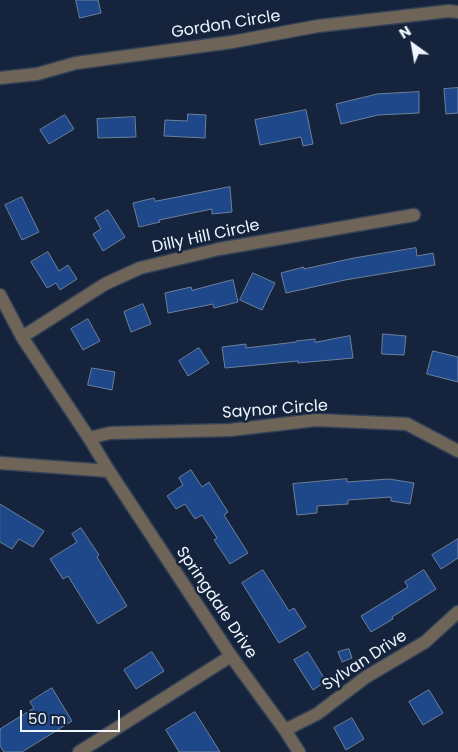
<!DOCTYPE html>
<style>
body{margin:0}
#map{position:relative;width:458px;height:752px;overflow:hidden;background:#15243c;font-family:Poppins,sans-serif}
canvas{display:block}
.north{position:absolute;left:388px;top:20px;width:50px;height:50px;-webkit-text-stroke:4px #15243c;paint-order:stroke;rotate:328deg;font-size:14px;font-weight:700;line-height:20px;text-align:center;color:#eef5fe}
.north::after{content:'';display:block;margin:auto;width:18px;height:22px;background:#eef5fe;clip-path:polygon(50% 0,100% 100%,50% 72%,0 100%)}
.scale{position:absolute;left:20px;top:710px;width:100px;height:22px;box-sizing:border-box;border:2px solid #eef5fe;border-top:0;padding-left:6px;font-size:15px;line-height:18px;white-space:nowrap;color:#eef5fe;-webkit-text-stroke:4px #15243c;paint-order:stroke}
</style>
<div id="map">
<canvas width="458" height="752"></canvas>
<div class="north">N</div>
<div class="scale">50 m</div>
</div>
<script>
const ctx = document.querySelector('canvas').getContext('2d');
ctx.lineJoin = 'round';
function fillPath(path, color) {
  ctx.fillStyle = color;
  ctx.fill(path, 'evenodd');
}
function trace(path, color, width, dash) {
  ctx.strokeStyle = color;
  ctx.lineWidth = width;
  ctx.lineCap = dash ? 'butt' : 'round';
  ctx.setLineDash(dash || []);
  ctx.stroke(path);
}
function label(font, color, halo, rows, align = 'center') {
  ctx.font = font + ' Poppins,sans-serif';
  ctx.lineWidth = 5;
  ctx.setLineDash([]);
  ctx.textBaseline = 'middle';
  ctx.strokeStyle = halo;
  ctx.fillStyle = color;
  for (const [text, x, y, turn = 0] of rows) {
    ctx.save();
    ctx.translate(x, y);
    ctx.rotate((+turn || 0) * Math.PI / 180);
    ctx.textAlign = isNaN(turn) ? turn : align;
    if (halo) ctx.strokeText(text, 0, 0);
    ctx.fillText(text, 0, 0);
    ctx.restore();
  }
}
const building = new Path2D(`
 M76,0H98L101,13L80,18Z
 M458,88V113L446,114L444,89Z
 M419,92V113L378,115L341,124L336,104L377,94Z
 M306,110L313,144L303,146L301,137L260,145L255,120Z
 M188,114L206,115L205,138L164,136L165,120L187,121Z
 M65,115L74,129L49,144L40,130Z
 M135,117L136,137L98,138L97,119Z
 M230,187L232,212L212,214V209L159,220L160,222L139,227L133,203L154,198L155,201Z
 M22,197L39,232L22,240L5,205Z
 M108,210L125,237L103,251L93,234L101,229L95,218Z
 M416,248L417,256L433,253L435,265L345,280L286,293L281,273L304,267V269L354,258Z
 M48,252L59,271L68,265L77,279L60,290L56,283L47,288L31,262Z
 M253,273L275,283L262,310L240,300Z
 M233,280L238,302L214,308L213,304L168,313L165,293L191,287L192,290Z
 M143,304L151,324L131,332L124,312Z
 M88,319L100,341L83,350L71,329Z
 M383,334L406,336L404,355L382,354Z
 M350,336L353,358L298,363V361L225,368L222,347L246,344V348L296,342V341L315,339V342Z
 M199,348L209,363L188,376L179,361Z
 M433,351L458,357V382L427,374Z
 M92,368L115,372L112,390L88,385Z
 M191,470L202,487L209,482L228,512L224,515L248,553L230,564L214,540L217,538L202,515L195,519L185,504L176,509L167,496L183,485L179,478Z
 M347,479V482L389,479L414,483L410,504L391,501V497L348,500V504L317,506V513L297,515L293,484Z
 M0,504L44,531L33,547L19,539L12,549L0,542Z
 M81,528L99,555L97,557L127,606L98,624L68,576L63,579L50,559L77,542L72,534Z
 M458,539V558L441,569L432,555Z
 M263,570L289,611L294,608L306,627L279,643L242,583Z
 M424,570L436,589L392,617L393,619L371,632L361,616L408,587L405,582Z
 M349,649L352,658L342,662L338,652Z
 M152,652L164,671L136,689L124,670Z
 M308,652L326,681L313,690L294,660Z
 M52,688L72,721L22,752H4L0,746V729L34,708L30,702Z
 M429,690L443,713L423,725L409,702Z
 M195,712L220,752H179L166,730Z
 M352,718L364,739L346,750L334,728Z`);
fillPath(building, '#1e488a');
trace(building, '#6d809c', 1);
const street = new Path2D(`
 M0,78L37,74L76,63L232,42L318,26L449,11L458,12
 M0,295L22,337L89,438L109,471L231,656L285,730L299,752
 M22,337L105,284L140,268L219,249L414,215
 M89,438L110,433L230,430L316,420L407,424L458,451
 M0,463L109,471
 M285,730L317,714L366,677L425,642L458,612
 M79,752L231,656`);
trace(street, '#334157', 15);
trace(street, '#6f6458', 12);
label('16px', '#eef5fe', '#15243c', [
 ["Gordon Circle",226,25,-9],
 ["Dilly Hill Circle",206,237,-12],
 ["Saynor Circle",275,410,-4],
 ["Springdale Drive",216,603,56],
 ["Sylvan Drive",365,661,-33]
]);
</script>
